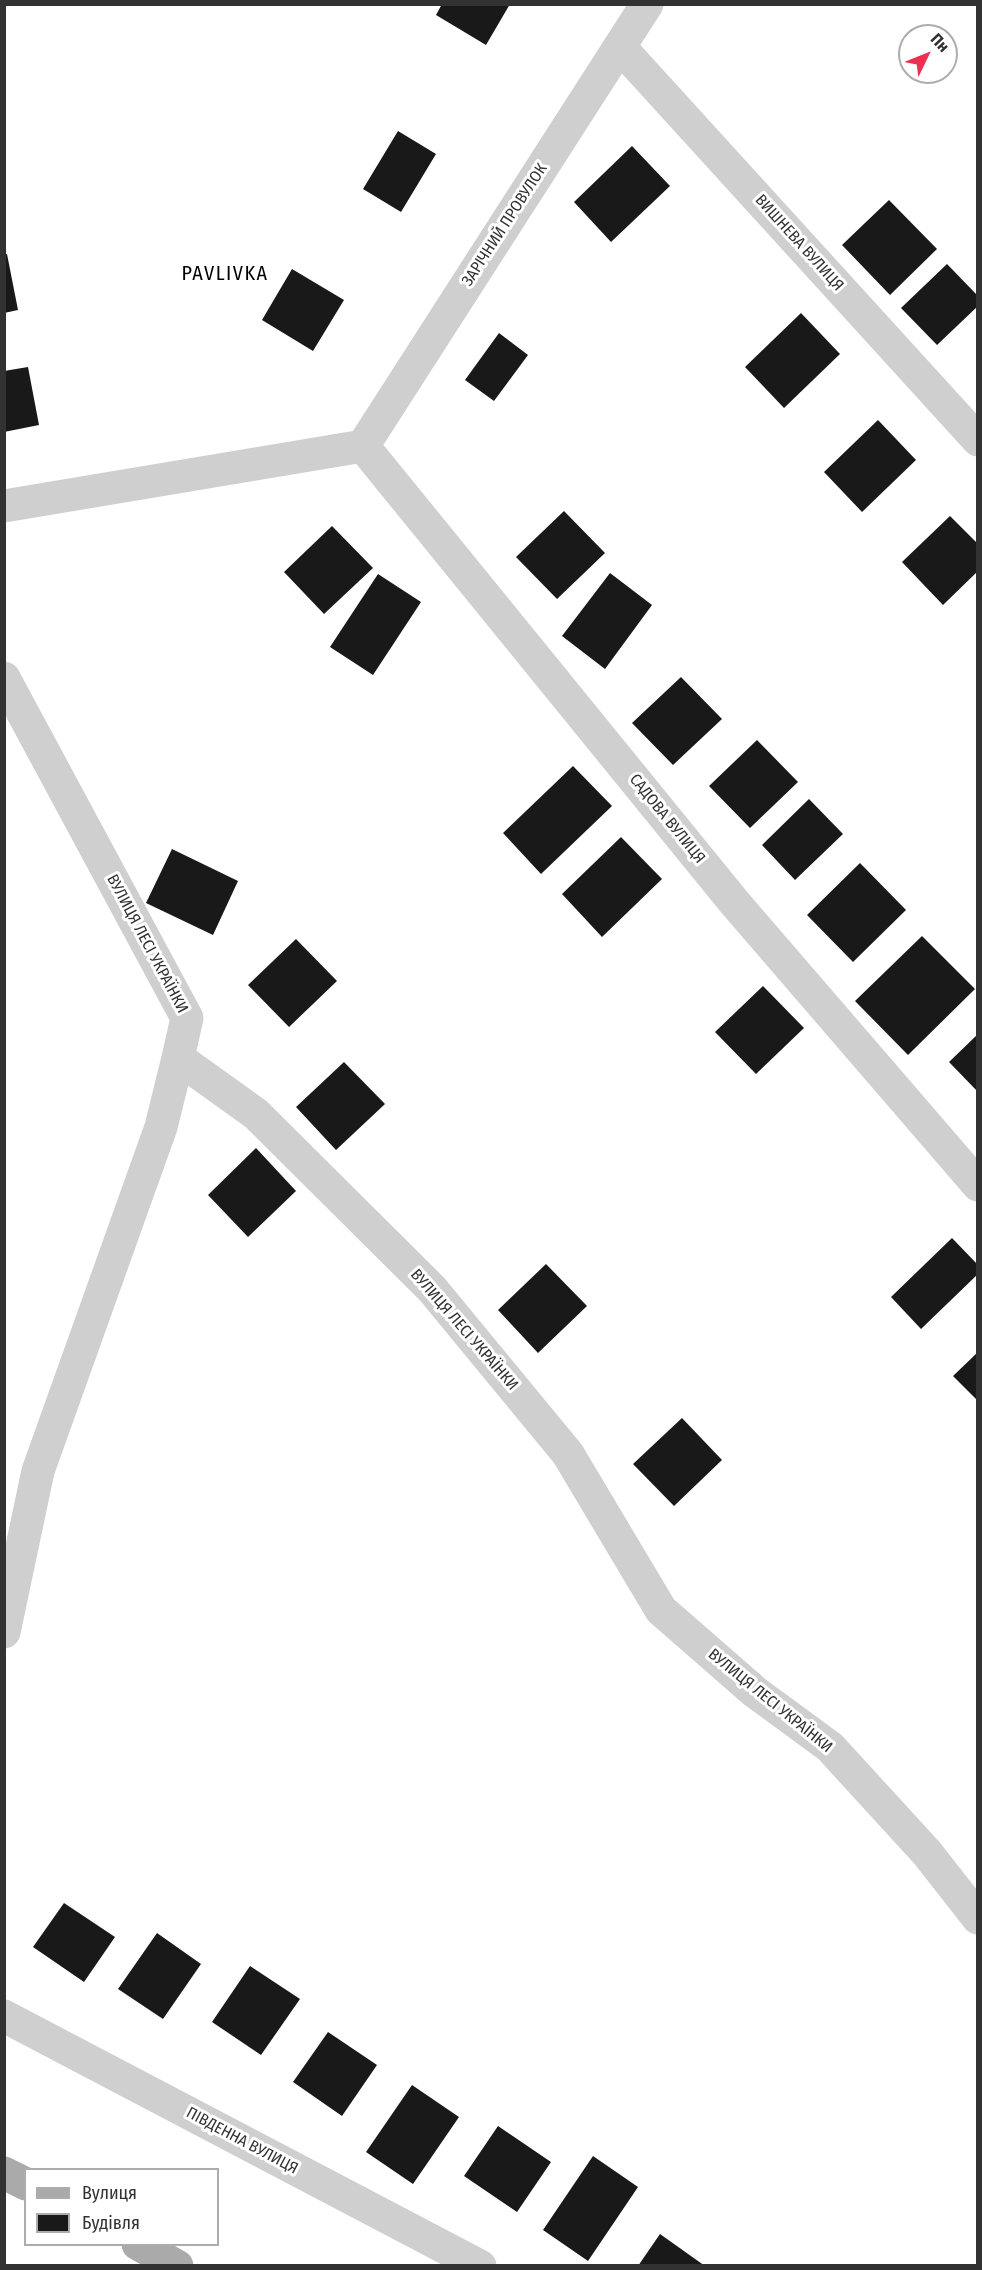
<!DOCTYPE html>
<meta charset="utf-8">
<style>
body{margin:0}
#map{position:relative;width:982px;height:2270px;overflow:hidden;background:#fff;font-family:"Fira Sans Condensed",sans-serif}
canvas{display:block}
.frame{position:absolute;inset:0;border:6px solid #323232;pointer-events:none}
.legend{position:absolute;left:24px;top:2168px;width:195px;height:78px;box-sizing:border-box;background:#fff;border:2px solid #adadad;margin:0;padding:8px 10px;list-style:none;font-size:18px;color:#323232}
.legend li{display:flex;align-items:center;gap:12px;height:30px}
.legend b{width:30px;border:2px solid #adadad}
.north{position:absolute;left:898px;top:24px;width:60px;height:60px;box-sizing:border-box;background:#fff;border:2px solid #adadad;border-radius:50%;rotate:47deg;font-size:16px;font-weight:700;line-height:24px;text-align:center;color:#323232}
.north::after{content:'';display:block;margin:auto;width:21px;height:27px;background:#ed3051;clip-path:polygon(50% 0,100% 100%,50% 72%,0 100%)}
</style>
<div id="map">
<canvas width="982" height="2270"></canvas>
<div class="frame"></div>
<ul class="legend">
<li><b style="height:8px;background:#aaa"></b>Вулиця</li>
<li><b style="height:16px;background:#191919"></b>Будівля</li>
</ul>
<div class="north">Пн</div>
</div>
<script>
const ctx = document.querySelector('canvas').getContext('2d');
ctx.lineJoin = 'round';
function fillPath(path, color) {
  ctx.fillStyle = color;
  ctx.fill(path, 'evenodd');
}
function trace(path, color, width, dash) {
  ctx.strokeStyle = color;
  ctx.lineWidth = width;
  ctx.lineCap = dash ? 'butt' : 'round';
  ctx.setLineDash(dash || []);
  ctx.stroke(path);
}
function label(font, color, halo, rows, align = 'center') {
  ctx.font = font + ' "Fira Sans Condensed",sans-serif';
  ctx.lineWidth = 6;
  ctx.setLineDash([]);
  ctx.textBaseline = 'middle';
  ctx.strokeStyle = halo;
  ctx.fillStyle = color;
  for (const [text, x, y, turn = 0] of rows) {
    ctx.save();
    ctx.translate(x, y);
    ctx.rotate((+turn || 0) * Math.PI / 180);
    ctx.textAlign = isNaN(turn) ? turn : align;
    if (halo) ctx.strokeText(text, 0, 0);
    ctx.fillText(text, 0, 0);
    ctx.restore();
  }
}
fillPath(new Path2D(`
 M442,4H510L486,45L436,15Z
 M398,131L436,154L401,212L363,189Z
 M632,146L670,186L611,242L574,202Z
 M889,200L937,249L890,295L842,245Z
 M7,254L18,310L4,313V255Z
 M947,264L978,296V306L937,345L901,308Z
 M292,269L344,300L313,351L262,320Z
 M801,313L840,354L784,408L745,367Z
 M499,333L528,355L494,401L465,380Z
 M28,367L39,425L4,432V371Z
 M878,420L916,460L862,512L824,472Z
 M564,511L605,553L557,599L516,557Z
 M950,516L978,544V571L943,605L902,562Z
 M332,526L373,568L324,614L284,572Z
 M610,573L652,605L605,669L562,636Z
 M378,574L421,602L373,675L330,647Z
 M681,677L722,719L673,765L632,723Z
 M757,740L798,782L750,828L709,786Z
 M573,766L612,806L541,874L503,833Z
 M809,799L843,834L795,880L762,845Z
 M621,837L662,879L602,937L562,894Z
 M172,849L238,881L213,935L146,903Z
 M860,863L906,910L853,962L807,915Z
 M922,936L975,989L908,1055L855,1001Z
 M296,939L337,981L289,1027L248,985Z
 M763,986L804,1028L756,1074L715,1032Z
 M978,1034V1092L949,1062Z
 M344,1062L385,1104L336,1150L296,1107Z
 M256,1148L296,1191L248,1237L208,1195Z
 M952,1238L978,1265V1274L921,1329L891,1297Z
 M546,1264L587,1306L538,1353L498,1310Z
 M978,1352V1401L953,1376Z
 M682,1418L722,1460L674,1506L633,1464Z
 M64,1903L115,1937L84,1982L33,1947Z
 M157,1933L201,1964L163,2019L118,1989Z
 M250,1966L300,1999L261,2055L212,2022Z
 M328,2032L377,2065L342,2116L293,2082Z
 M412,2085L459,2117L413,2184L366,2152Z
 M498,2126L551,2162L517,2212L464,2176Z
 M593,2156L638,2187L588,2261L543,2230Z
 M660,2234L705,2266H638Z`), '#191919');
trace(new Path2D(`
 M620,47L978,440
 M363,446L734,902L978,1185
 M363,446L647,4
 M4,506L363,446
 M4,678L187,1018L178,1058L256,1114L432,1289L568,1454L661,1610L755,1692L830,1747L927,1853L978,1918
 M4,1632L38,1471L161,1127L178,1058
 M4,2016L480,2266`), '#cfcfcf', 33);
trace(new Path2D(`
 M4,2173L26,2184
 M138,2244L177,2266`), '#aaa', 33);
label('16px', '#323232', '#fff', [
 ["ЗАРІЧНИЙ ПРОВУЛОК",505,225,-57],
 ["ВИШНЕВА ВУЛИЦЯ",799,243,48],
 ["САДОВА ВУЛИЦЯ",667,819,51],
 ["ВУЛИЦЯ ЛЕСІ УКРАЇНКИ",147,944,62],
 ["ВУЛИЦЯ ЛЕСІ УКРАЇНКИ",464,1330,49],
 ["ВУЛИЦЯ ЛЕСІ УКРАЇНКИ",770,1701,39],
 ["ПІВДЕННА ВУЛИЦЯ",242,2141,28]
]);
ctx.letterSpacing = '1.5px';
label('20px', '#000', '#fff', [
 ["PAVLIVKA",225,274]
]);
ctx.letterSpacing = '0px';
</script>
